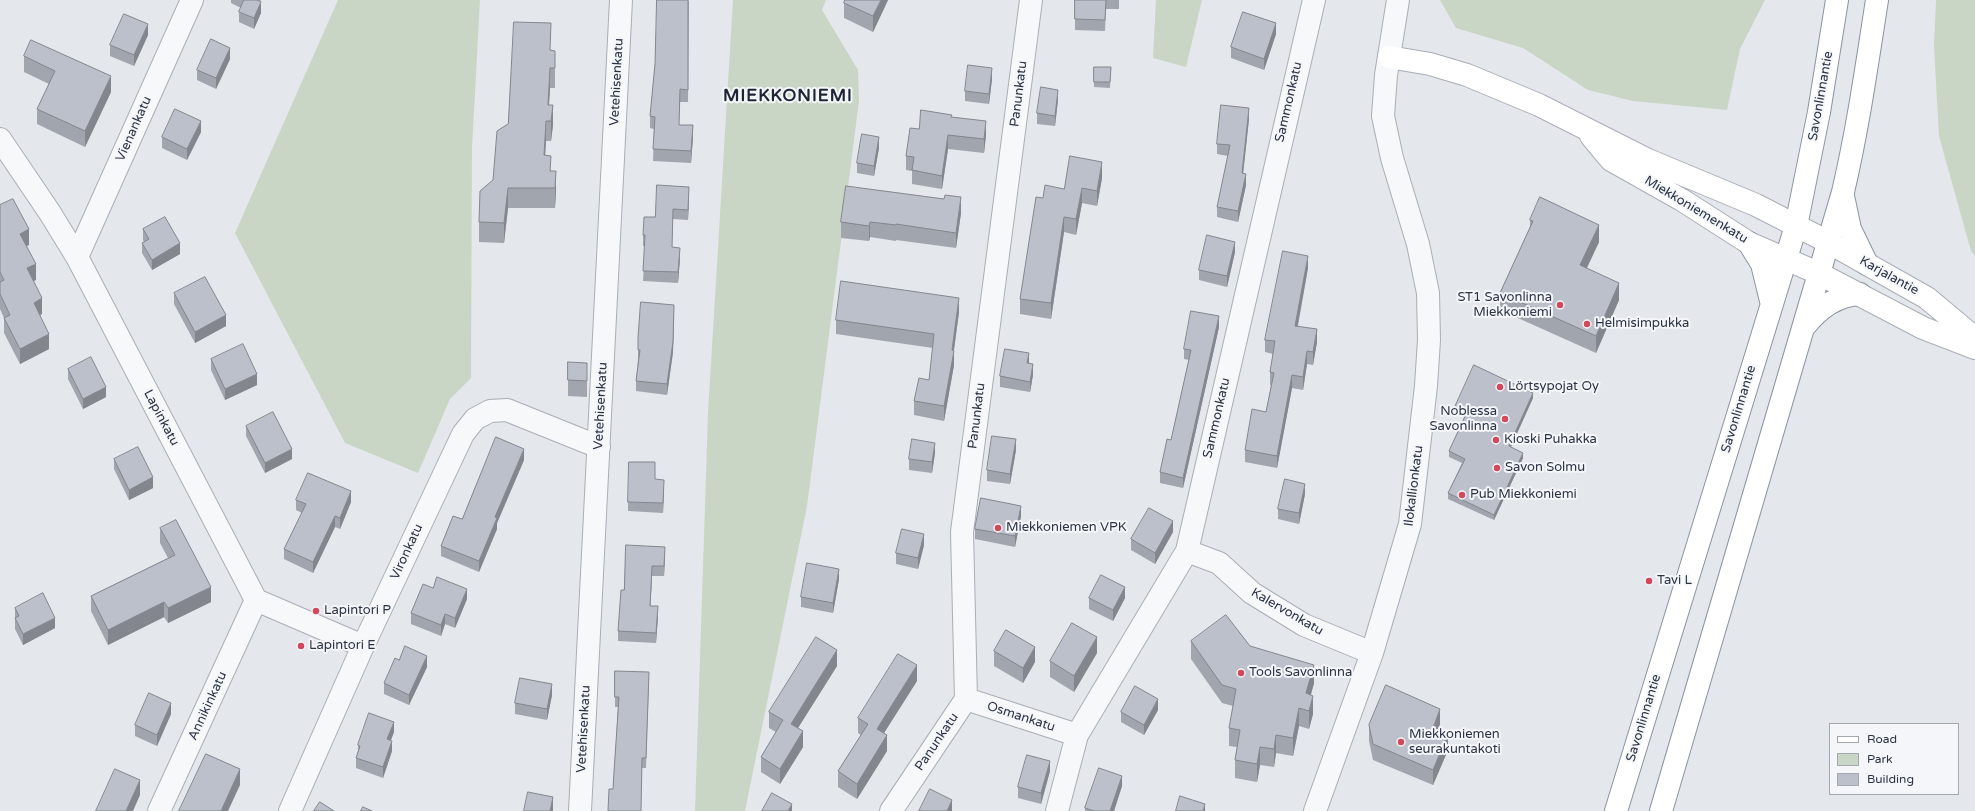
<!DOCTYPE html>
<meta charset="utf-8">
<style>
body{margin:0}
#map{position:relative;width:1975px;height:811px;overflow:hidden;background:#e4e7ec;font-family:"Varela Round",sans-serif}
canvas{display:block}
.legend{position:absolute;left:1829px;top:723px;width:130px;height:72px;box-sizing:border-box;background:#f4f6f9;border:1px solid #a4a8b1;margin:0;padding:5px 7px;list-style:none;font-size:12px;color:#2b3445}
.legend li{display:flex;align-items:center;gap:8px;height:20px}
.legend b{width:20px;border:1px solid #a4a8b1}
</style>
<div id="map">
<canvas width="1975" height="811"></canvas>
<ul class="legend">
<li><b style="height:5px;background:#fff"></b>Road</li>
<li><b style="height:11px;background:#c9d6c5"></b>Park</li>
<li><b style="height:11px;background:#bbc0ca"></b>Building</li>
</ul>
</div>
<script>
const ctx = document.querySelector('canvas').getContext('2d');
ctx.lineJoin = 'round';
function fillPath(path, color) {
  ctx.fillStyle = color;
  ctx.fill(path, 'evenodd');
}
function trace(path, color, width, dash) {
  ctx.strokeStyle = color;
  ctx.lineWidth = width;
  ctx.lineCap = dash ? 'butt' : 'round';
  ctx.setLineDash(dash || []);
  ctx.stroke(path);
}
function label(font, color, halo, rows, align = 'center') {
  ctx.font = font + ' "Varela Round",sans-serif';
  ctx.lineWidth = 4;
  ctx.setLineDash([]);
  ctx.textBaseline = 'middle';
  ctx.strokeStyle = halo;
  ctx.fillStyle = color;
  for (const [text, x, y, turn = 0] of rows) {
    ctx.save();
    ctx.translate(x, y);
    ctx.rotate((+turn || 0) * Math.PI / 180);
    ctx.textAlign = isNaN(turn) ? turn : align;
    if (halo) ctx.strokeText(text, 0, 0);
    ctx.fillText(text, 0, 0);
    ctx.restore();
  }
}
fillPath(new Path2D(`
 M338,0H480L472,148L471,378L450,399L418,473L345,443L235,233Z
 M733,0H826L822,10L858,70L859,101L807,506L745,811H695L708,413Z
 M1156,0H1202L1186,67L1153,58Z
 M1440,0H1765L1740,49L1727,110L1633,101L1588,90L1523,48L1456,28Z
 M1936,0H1975V256L1971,251L1939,136L1934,46Z`), '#c9d6c5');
const street = new Path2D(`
 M0,139L50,213L77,257L256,600L363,646
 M77,257L192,0
 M1187,551L1219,563L1252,593L1304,625L1372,653
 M966,699L1077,735
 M159,811L256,600
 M290,811L363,646L463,434L475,419L490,411L507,410L599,447
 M580,811L621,0
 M891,811L966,699L962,532L1031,0
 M1057,811L1077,735L1187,551L1314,0
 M1315,811L1372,653L1410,524L1426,386L1429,340L1428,293L1418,244L1392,158L1383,116L1386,75L1398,0`);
const secondary = new Path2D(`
 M1389,57L1430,64L1467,75L1539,105L1648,160L1756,205L1828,242L1927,298L1975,338
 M1591,136L1611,160L1682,200L1749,243L1818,273L1923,328L1975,348`);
const highway = new Path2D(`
 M1843,196L1850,229L1867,264
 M1749,243L1762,264L1771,301
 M1804,327C1818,309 1836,295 1860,294
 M1616,811L1796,226L1819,112L1837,0
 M1661,811L1843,192C1858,128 1867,64 1877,0`);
trace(street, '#a9aeb7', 24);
trace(secondary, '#a9aeb7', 24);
trace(highway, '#8b94a3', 24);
trace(street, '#f7f8fa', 22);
trace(secondary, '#fff', 22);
trace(highway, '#fff', 22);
fillPath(new Path2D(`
 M231,0H261L260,2L261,13L254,29L239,22V12L241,8L231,3Z
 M689,0L688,102H680L679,125L693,137L691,163L653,161L654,129L650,128V116L655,64Z
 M845,0H888L873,32L844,18V3Z
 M1075,0H1119V9H1106L1105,31L1075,30Z
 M1276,34L1264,70L1231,58V47Z
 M148,35L134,66L110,56V45Z
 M551,50L555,51V88H550L549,105L553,125L551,141H546L545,155L551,171L556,191L555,208H508L504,243L479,242V222L493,180L508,124Z
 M24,56L111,92L85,147L37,124V109L49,84L24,72Z
 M230,59L216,89L197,80V70Z
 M1094,67H1111L1110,88L1094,87Z
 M992,79L989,104L965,101V91Z
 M1058,100L1055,126L1037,124V113Z
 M952,117L986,135L984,153L948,149L942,189L912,184V171L906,170V156L919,129Z
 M1249,119L1243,173L1246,185L1238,222L1217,217V207L1228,156L1217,154V144Z
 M201,132L187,160L162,148V137Z
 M879,148L874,176L857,173V163Z
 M1102,178L1097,206L1082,203L1076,235L1064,232L1051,319L1020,314V299L1043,198L1064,189Z
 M689,198L688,220L673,219L672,247L680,258L678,283L643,281L645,246H643V235L655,217Z
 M944,199L961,213L956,248L896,240V241L870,237L869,241L841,238V222Z
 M0,205L29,245L27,246L36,280L33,281L42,314L40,315L49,349L20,364L4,333V318L0,309Z
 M1530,220L1599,242L1587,268L1619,300L1596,353L1500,310V293L1530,227Z
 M143,229L180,254L152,270L142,253V243L144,242L143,240Z
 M1235,252L1227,287L1199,280V270Z
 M1308,268L1298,326L1317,342L1313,365L1307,364L1303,390L1292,388L1277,468L1245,462V450L1266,412L1271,385H1270V372L1273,354L1265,352V340Z
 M174,293L226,326L195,343L174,304Z
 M959,312L954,351V365L944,421L914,415V401L929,380L933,348L836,334V320Z
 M674,316L673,352L667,395L636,391V381L638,360V350Z
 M1219,327L1183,488L1160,483V472L1171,440L1189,360L1184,359V349Z
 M211,359L257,385L225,400L211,370Z
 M568,362L587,378V397L568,396Z
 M68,369L106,397L83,409L68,379Z
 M1033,375L1030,392L1000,387V376Z
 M1533,398L1511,447L1523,458L1494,520L1448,499V493L1462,463L1449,457V451L1465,417L1455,412V407Z
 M246,426L292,459L265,473L246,436Z
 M1016,450L1010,484L987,481V470Z
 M935,453L932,473L909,470V459Z
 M114,459L153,488L129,500L114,469Z
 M524,460L497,523V529L479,572L441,556V546L462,519Z
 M655,479L664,490L663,513L628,511V502Z
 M1305,494L1299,524L1278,519V509Z
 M296,500L351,502L340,529L335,527L313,573L284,559V549L302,513L296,510Z
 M1021,516L1015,547L975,539V529Z
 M160,528L211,602L168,623L164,617L108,645L91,611V596L168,558L160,543Z
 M1173,532L1155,564L1131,550V539Z
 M626,545L665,557L664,576H652L650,606L658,616L656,643L618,641V631L624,590Z
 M924,545L918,569L896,564V553Z
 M839,579L833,613L801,607V597Z
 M1089,598H1125L1113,621L1089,609Z
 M467,599L455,628L445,624L441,636L411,624V613Z
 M15,608L55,628L23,645L15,629Z
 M1191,641L1250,646L1314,683L1311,695L1313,714L1309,729L1299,726L1293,756L1276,753L1274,767L1260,765L1257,782L1235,778V760L1237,747L1229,746V728L1233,706L1222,703L1191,659Z
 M994,651L1035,662L1023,683L994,666Z
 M1097,653L1074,692L1050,677V661Z
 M399,660L427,667L409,705L384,694V683Z
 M837,666L798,728L803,747L780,784L761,772V757L776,732L769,728V712Z
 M615,671L649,682L646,768H642L613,789L618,707H615Z
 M917,681L884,733L887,751L857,799L838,787V771L861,735L858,733V718Z
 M552,695L547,720L515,714V703Z
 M1158,710L1144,735L1121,722V712Z
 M171,714L157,746L135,736V725Z
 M1440,724L1438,730L1448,750L1433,785L1373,760L1369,741V725Z
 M394,732L391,740L392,751L383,778L356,768V758L358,751V745Z
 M1050,771L1041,804L1018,798V787Z
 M1122,786L1114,811H1085V808Z`), '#a1a5ae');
fillPath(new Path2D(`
 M881,0H888L873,32V16Z
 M261,2V13L254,29V18Z
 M1276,23V34L1264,70V59Z
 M148,24V35L134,66V55Z
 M230,48V59L216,89V78Z
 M550,68V88L548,121V105Z
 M992,68V79L989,104V94Z
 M111,76V92L85,147V131Z
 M1058,90V100L1055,126V116Z
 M553,105V125L551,141V121Z
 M1249,108V119L1242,184V173Z
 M201,121V132L187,160V149Z
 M546,121V141L544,175V155Z
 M986,121V135L984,153V139Z
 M693,125V137L691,163V151Z
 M948,135V149L942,189V176Z
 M879,137V148L874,176V166Z
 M1102,162V178L1097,206V191Z
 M556,171V191L555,208V188Z
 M1246,174V185L1238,222V211Z
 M689,187V198L688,220V210Z
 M508,188V208L504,243V223Z
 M1082,188V203L1076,235V219Z
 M961,197V213L956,248V233Z
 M1064,217V232L1051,319V303Z
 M870,222V237L869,241V226Z
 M1599,225V242L1580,282V265Z
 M29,229V245L20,249V234Z
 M1235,242V252L1227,287V276Z
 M180,243V254L152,270V260Z
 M680,248V258L678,283V272Z
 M1308,256V268L1295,339V326Z
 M36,264V280L27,284V268Z
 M1619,283V300L1596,353V336Z
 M42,298V314L34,318V303Z
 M959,298V312L952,363L954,351V365L944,421V406Z
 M674,305L673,352L667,395V384Z
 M226,315V326L195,343V332Z
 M1219,316V327L1183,488V478Z
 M1317,329V342L1313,365V352Z
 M49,334V349L20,364V349Z
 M1307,351V364L1303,390V377Z
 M1029,353V364L1027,363Z
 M1033,364V375L1030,392V382Z
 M257,374V385L225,400V389Z
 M1292,375V388L1277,468V456Z
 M106,387V397L83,409V399Z
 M1533,393V398L1509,451V446Z
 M1016,439V450L1010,484V474Z
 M935,443V453L932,473V462Z
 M292,449V459L265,473V463Z
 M524,449V460L497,523V529L479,572V561L495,517Z
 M1523,453V458L1494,520V515Z
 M153,477V488L129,500V490Z
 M664,480V490L663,513V503Z
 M1305,484V494L1299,524V513Z
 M351,491V502L340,529V518Z
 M1021,506V516L1015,547V536Z
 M335,516V527L313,573V562Z
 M1173,521V532L1155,564V553Z
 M924,534V545L918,569V558Z
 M665,547V557L664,576V566Z
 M652,566V576L650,616V606Z
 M839,569V579L833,613V603Z
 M211,587V602L168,623V608Z
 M1125,587V598L1113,621V610Z
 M467,589V599L455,628V618Z
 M164,602V617L108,645V630Z
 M658,606V616L656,643V633Z
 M445,614V624L441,636V625Z
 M55,618V628L23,645V634Z
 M1097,637V653L1074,692V676Z
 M1035,647V662L1023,683V668Z
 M837,650V666L791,739V724Z
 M427,656V667L409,705V695Z
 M917,665V681L877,744V729Z
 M1314,665V683L1306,711V693Z
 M552,684V695L547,720V709Z
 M1313,696V714L1309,729V711Z
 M1158,699V710L1144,735V725Z
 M171,703V714L157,746V735Z
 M1299,708V726L1293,756V738Z
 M1440,709V724L1433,743V728Z
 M394,722V732L387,750V739Z
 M803,731V747L780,784V769Z
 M1448,734V750L1433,785V770Z
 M887,735V751L857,799V784Z
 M1276,735V753L1274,767V749Z
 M392,741V751L383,778V767Z
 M1260,747V765L1257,782V764Z
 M1050,761V771L1041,804V793Z
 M240,769V785L228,811H221Z
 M1122,776V786L1114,811H1110Z
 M140,780V795L133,811H126Z
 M553,797V811H550Z
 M952,800V811H947Z
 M792,804V811H788Z
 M1205,804V811H1203Z`), '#83868d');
const building = new Path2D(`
 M244,0H257L261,2L254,18L239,12Z
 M657,0H688V90L680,89L679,125H693L691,151L653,149L655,117L650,116L655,64Z
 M845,0H881L873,16L844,3Z
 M1075,0H1106L1105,20L1075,19Z
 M1243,12L1276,23L1264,59L1231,47Z
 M124,14L148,24L134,55L110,45Z
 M514,22L551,23L550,50L555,51V68H550L548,105H553L551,121H546L544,155L551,156L550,171H556L555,188H508L504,223L479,222L480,191L493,180L497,131L508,124Z
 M211,39L230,48L216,78L197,70Z
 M31,40L111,76L85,131L37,109L55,71L24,56Z
 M968,65L992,68L989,94L965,91Z
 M1094,67H1111L1110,82H1094Z
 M1041,87L1058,90L1055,116L1037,113Z
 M1221,105L1249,108L1242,173L1246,174L1238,211L1217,207L1230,145L1217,144Z
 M175,109L201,121L187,149L162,137Z
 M921,110L952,115L951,117L986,121L984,139L948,135L942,176L912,170L914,157L906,156L910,128L919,129Z
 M862,134L879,137L874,166L857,163Z
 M1070,156L1102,162L1097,191L1082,188L1076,219L1064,217L1051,303L1020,299L1036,197L1043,198L1045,185L1064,189Z
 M657,185L689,187L688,210L673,209L672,247L680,248L678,272L643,271L645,235H643L644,217H655Z
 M846,186L944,199L945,195L961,197L956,233L896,224V225L870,222L869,226L841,222Z
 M1540,197L1599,225L1580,265L1619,283L1596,336L1500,293L1533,221L1530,220Z
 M13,199L29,229L20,234L36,264L27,268L42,298L34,303L49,334L20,349L4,318L10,315L0,294V282L4,280L0,272V205Z
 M165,217L180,243L152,260L142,243L149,239L143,229Z
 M1207,235L1235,242L1227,276L1199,270Z
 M1283,251L1308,256L1295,326L1317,329L1313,352L1307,351L1303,377L1292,375L1277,456L1245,450L1252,409L1266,412L1274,373L1270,372L1275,341L1265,340Z
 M205,277L226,315L195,332L174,293Z
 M841,281L959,298L952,350L954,351L944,406L914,401L919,378L929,380L934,334L836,320Z
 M641,302L674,305L673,342L667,384L636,381L640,350H638V338Z
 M1191,311L1219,316L1183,478L1160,472L1167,439L1171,440L1191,350L1184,349Z
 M243,344L257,374L225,389L211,359Z
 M1005,349L1029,353L1027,363L1033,364L1030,382L1000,376Z
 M91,357L106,387L83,399L68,369Z
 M568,362L587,363V381L568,380Z
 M1474,365L1533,393L1509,446L1523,453L1494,515L1448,493L1465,459L1449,451L1467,412L1455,407Z
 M273,412L292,449L265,463L246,426Z
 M992,436L1016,439L1010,474L987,470Z
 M496,437L524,449L495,517L497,518L479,561L441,546L453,516L462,519Z
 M912,439L935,443L932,462L909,459Z
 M138,447L153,477L129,490L114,459Z
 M629,462H655V479L664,480L663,503L628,502Z
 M308,473L351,491L340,518L335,516L313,562L284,549L306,504L296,500Z
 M1285,479L1305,484L1299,513L1278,509Z
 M981,498L1021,506L1015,536L975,529Z
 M1149,508L1173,521L1155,553L1131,539Z
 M176,520L211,587L168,608L164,602L108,630L91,596L175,555L160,528Z
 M902,529L924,534L918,558L896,553Z
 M626,545L665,547L664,566H652L650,606H658L656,633L618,631L621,590H624Z
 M807,563L839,569L833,603L801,597Z
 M1101,575L1125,587L1113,610L1089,598Z
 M437,577L467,589L455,618L445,614L441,625L411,613L423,584L433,588Z
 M43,593L55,618L23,634L15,618L19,616L15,608Z
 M1226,615L1250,646L1314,665L1306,693L1313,696L1309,711L1299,708L1293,738L1276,735L1274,749L1260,747L1257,764L1235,760L1240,730L1229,728L1236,689L1222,685L1191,641Z
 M1072,623L1097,637L1074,676L1050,661Z
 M1006,630L1035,647L1023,668L994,651Z
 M816,637L837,650L791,724L803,731L780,769L761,757L783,720L769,712Z
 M405,646L427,656L409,695L384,683L395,658L399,660Z
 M898,654L917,665L877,729L887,735L857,784L838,771L868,724L858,718Z
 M615,671L649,672L646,758H642L641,811H608L609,789H613L614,772L619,697H615Z
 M520,678L552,684L547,709L515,703Z
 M1386,685L1440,709L1433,728L1448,734L1433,770L1373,744L1369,725Z
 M1135,686L1158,699L1144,725L1121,712Z
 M149,693L171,703L157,735L135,725Z
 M369,713L394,722L387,739L392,741L383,767L356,758L360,746L358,745Z
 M206,754L240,769L221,811H179Z
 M1027,755L1050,761L1041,793L1018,787Z
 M1099,768L1122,776L1110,811H1094L1085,808Z
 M115,769L140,780L126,811H96Z
 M930,789L952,800L947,811H919Z
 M528,792L553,797L550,811H524Z
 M772,793L792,804L788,811H762Z
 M1180,796L1205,804L1203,811H1176Z
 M320,802L334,811H314Z
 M363,807L372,811H361Z`);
fillPath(building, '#bbc0ca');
trace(building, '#83868d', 1);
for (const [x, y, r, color] of [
 [1560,305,4,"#d1495b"],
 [1587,324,4,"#d1495b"],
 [1500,387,4,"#d1495b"],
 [1505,419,4,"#d1495b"],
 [1496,440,4,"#d1495b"],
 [1497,468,4,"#d1495b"],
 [1462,495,4,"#d1495b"],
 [998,528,4,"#d1495b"],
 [1649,581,4,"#d1495b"],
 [316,611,4,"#d1495b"],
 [301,646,4,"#d1495b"],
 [1241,673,4,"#d1495b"],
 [1401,742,4,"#d1495b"]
]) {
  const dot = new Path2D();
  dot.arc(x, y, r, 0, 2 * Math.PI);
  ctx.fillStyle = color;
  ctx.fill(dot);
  trace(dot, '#f4f6f9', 1.5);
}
label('13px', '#2b3445', '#f4f6f9', [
 ["Vetehisenkatu",617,82,-87],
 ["Panunkatu",1019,94,-83],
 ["Savonlinnantie",1821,96,-80],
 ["Sammonkatu",1289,102,-77],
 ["Vienankatu",134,129,-66],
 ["Miekkoniemenkatu",1696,210,31],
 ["Karjalantie",1889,276,29],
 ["Vetehisenkatu",601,406,-87],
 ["Savonlinnantie",1739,409,-73],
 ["Panunkatu",977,416,-83],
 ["Lapinkatu",161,418,62],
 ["Sammonkatu",1217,418,-77],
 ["Ilokallionkatu",1414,486,-83],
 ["Vironkatu",407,552,-65],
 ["Kalervonkatu",1287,612,30],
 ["Annikinkatu",208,706,-65],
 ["Osmankatu",1021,717,18],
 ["Savonlinnantie",1644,718,-73],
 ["Vetehisenkatu",584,729,-87],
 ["Panunkatu",937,742,-56]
]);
label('13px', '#2b3445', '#f4f6f9', [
 ["ST1 Savonlinna",1552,298,"right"],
 ["Miekkoniemi",1552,313,"right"],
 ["Helmisimpukka",1595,324],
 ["Lörtsypojat Oy",1508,387],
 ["Noblessa",1497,412,"right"],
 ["Savonlinna",1497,427,"right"],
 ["Kioski Puhakka",1504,440],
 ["Savon Solmu",1505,468],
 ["Pub Miekkoniemi",1470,495],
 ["Miekkoniemen VPK",1006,528],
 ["Tavi L",1657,581],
 ["Lapintori P",324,611],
 ["Lapintori E",309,646],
 ["Tools Savonlinna",1249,673],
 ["Miekkoniemen",1409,735],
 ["seurakuntakoti",1409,750]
], 'left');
ctx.letterSpacing = '1px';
label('bold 17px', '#1d2536', '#f4f6f9', [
 ["MIEKKONIEMI",788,97]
]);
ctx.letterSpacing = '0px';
</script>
